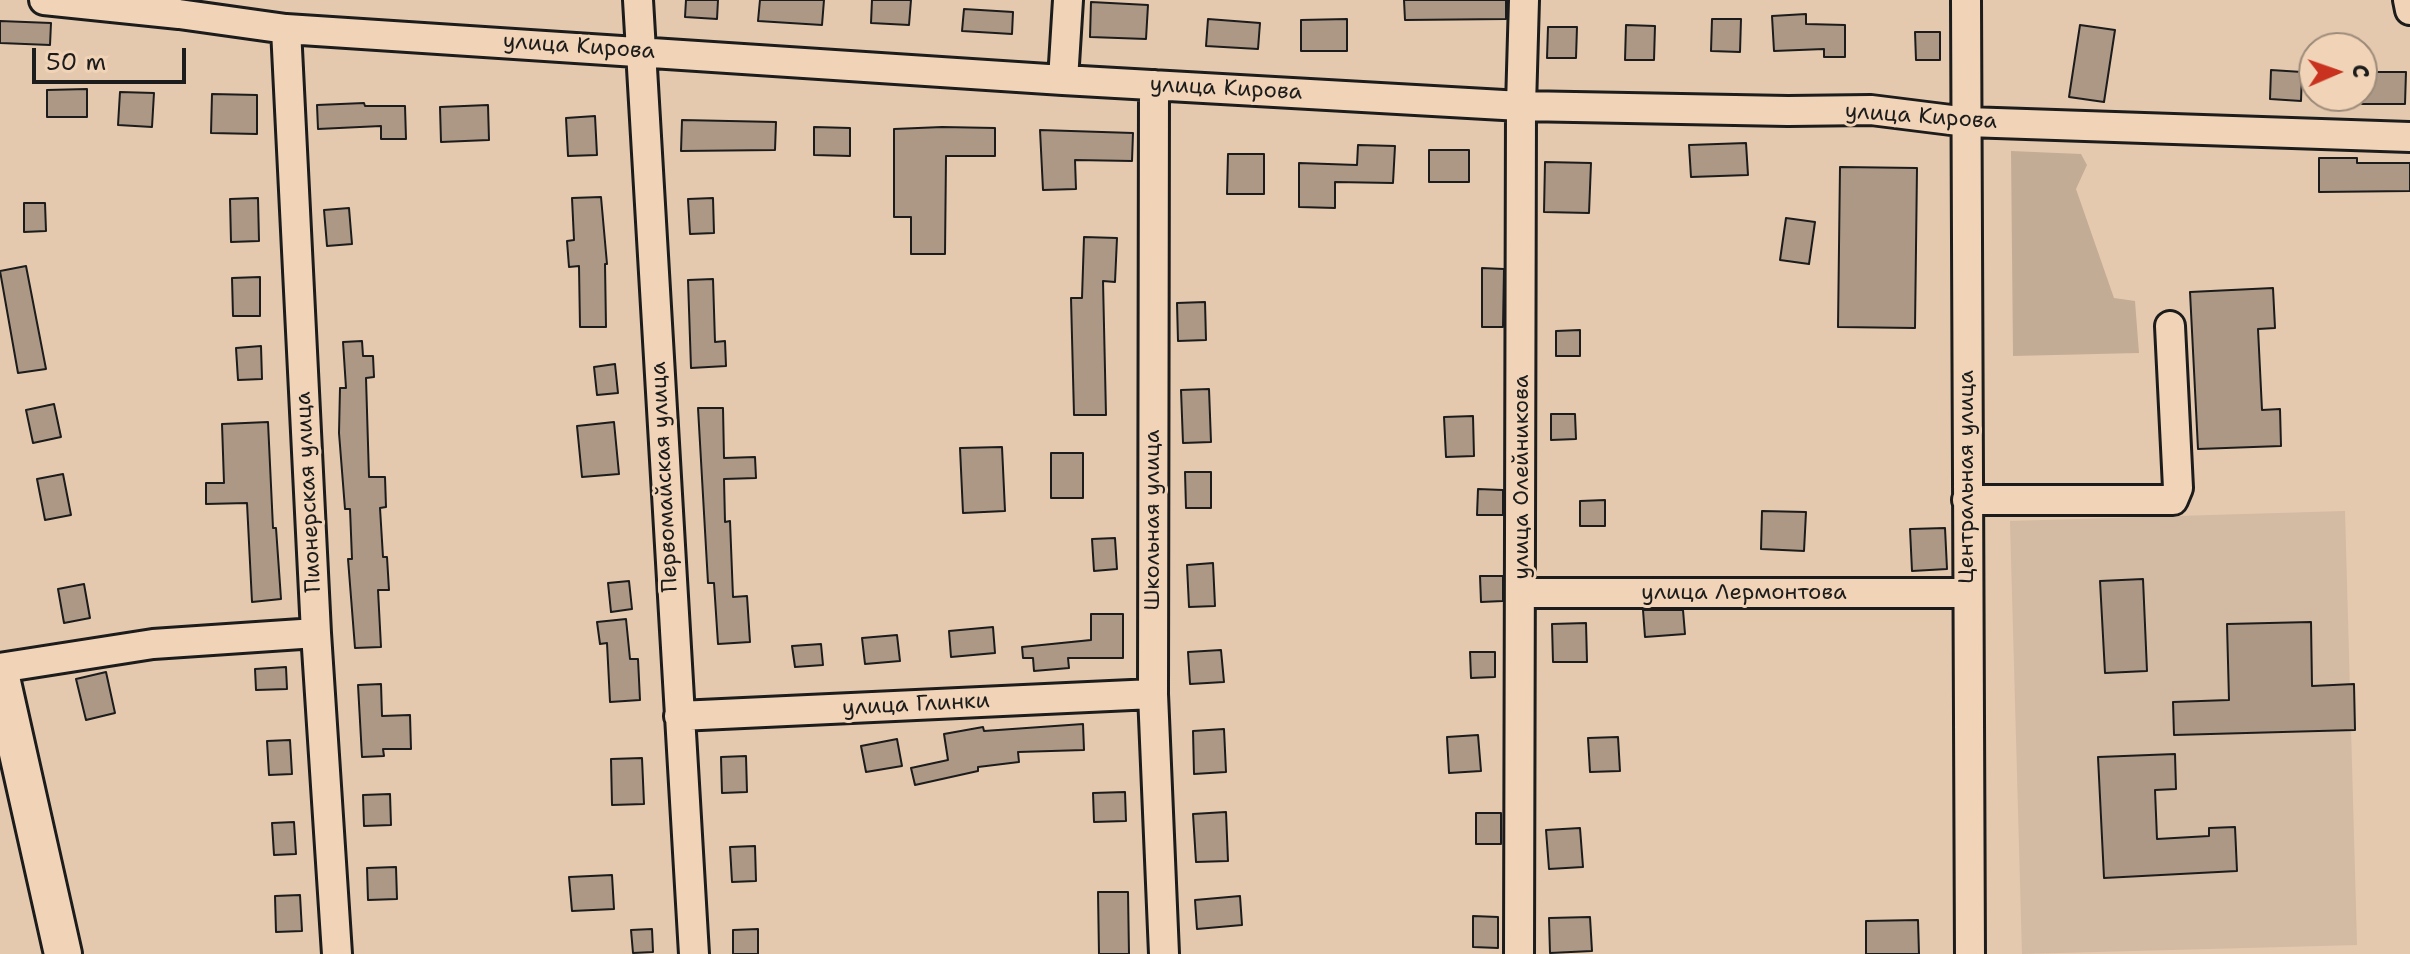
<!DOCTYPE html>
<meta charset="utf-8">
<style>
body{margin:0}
#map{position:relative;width:2410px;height:954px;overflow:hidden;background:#e4c9ae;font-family:"Shantell Sans",sans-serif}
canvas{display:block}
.north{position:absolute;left:2298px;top:32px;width:80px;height:80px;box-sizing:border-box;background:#f1d4b7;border:2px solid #9c8a79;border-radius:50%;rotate:88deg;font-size:22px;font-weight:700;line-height:32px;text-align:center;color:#1c1c1c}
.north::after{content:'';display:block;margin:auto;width:28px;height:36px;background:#c8321e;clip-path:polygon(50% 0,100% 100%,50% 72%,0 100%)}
.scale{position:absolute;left:32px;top:48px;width:154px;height:36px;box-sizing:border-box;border:4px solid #1c1c1c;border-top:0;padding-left:10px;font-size:24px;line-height:28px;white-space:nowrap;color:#1c1c1c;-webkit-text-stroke:6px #f1d4b7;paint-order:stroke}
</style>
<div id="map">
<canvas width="2410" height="954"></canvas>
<div class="north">С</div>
<div class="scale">50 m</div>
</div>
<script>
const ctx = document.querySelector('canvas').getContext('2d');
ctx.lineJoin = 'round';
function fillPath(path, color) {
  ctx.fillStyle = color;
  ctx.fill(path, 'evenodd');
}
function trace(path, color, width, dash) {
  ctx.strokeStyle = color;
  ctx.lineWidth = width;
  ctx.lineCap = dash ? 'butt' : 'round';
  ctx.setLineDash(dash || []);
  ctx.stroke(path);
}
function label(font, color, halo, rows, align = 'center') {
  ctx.font = font + ' "Shantell Sans",sans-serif';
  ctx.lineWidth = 6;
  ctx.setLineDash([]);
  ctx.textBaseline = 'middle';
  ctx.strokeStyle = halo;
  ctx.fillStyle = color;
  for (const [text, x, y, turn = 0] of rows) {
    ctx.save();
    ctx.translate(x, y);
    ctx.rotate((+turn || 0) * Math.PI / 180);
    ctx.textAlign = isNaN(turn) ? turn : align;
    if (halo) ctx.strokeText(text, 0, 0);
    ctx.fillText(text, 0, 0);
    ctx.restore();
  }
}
fillPath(new Path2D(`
 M2345,511L2357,945L2022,954L2010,521Z`), '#d3baa2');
fillPath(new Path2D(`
 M2011,151L2081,154L2087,165L2076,189L2114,298L2135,301L2139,353L2013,356Z`), '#c3ac95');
const building = new Path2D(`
 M686,0H718L717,19L685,17Z
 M760,0H824L822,25L758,21Z
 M872,0H911L909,25L871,23Z
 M1404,0H1506V19L1405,20Z
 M1091,2L1148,5L1146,39L1090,37Z
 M964,9L1013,12L1012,34L962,31Z
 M1806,14V24L1845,25V57H1824V49L1774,51L1772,16Z
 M1208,19L1260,23L1258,49L1206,46Z
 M1347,19V51H1301V20Z
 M1712,19H1741L1740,52L1711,51Z
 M0,21L51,23L50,45L0,43Z
 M1626,25L1655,26L1654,60H1625Z
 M2080,25L2115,30L2104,102L2069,97Z
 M1548,27H1577L1576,58H1547Z
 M1915,32H1940V60H1916Z
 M2271,70L2302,72L2301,101L2270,99Z
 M2362,72H2406L2405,104H2362Z
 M87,89V117H47V90Z
 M120,92L154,93L152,127L118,125Z
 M212,94L257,95V134L211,133Z
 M364,103L365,106H405L406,139H381V126L318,129L317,105Z
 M488,105L489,140L441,142L440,107Z
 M595,116L597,155L568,156L566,118Z
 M682,120L776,122L775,150L681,151Z
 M814,127L850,128V156L814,155Z
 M942,127L995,128V156H946L945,254H911V217H894V129Z
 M1040,130L1133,133L1132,161L1075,160L1076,189L1043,190Z
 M1746,143L1748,175L1691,177L1689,145Z
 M1358,145L1395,146L1393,183L1335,182V208L1299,207V163L1357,165Z
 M1429,150H1469V182H1429Z
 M1228,154H1264V194H1227Z
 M2319,158H2357V163H2410V191L2319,192Z
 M1545,162L1591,163L1589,213L1544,212Z
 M1840,167L1917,168L1915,328L1838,327Z
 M601,197L607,264H605L606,327H580L579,266L569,267L567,241L574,240L572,198Z
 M258,198L259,241L231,242L230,199Z
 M713,198L714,233L690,234L688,199Z
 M24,203H45L46,231L24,232Z
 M349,208L352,244L327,246L324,210Z
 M1786,218L1815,222L1809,264L1780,260Z
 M1084,237L1117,238L1115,282L1103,281L1106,415H1074L1071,298H1082Z
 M26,266L46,369L18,373L0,271Z
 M1482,268L1504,269L1503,327H1482Z
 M260,277V316H233L232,278Z
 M713,279L715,342L725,341L726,366L691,368L688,280Z
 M2273,288L2275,328L2258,329L2262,410L2280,409L2281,446L2198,449L2190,292Z
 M1205,302L1206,340L1178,341L1177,303Z
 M1580,330V356H1556V331Z
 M362,341L363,356H373L374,377L366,378L369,477H385L386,507L380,508L383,557H387L389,590H378L381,647L355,648L348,559H352L350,509H345L339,433L340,388H346L343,342Z
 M261,346L262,379L238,380L236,348Z
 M615,364L618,393L597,395L594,367Z
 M1209,389L1211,442L1183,443L1181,390Z
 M54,404L61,437L33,443L26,410Z
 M698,408H723L724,458L755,457L756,478L724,479L725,522L730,521L733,597L747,596L750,642L718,644L714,583H708Z
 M1551,414H1575L1576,439L1551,440Z
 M1473,416L1474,456L1446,457L1444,417Z
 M268,422L273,528H276L281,599L252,602L247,503L206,504V483H224L222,424Z
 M614,422L619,474L582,477L577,426Z
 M1002,447L1005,511L963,513L960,448Z
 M1051,453H1083V498H1051Z
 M1185,472H1211V508H1186Z
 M63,474L71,515L45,520L37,479Z
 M1478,489L1503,490V515H1477Z
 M1605,500V526H1580V501Z
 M1762,511L1806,512L1804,551L1761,549Z
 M1945,528L1947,569L1912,571L1910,529Z
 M1115,538L1117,569L1094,571L1092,539Z
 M1213,563L1215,606L1189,607L1187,565Z
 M1480,576H1503V601L1481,602Z
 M2143,579L2147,671L2105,673L2100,581Z
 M629,581L632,609L611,612L608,583Z
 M84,584L90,618L64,623L58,589Z
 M1643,610H1683L1685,634L1645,637Z
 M1091,614H1123V658H1068L1069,668L1034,671L1033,658H1023L1022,647L1091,640Z
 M626,619L630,659H638L640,700L610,702L607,643L600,644L597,622Z
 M2311,622L2312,686L2354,684L2355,730L2174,735L2173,702L2229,700L2227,624Z
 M1586,623L1587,662H1553L1552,624Z
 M993,627L995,653L951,657L949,631Z
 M897,635L900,661L865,664L862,638Z
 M821,644L823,665L795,667L792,646Z
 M1221,650L1224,682L1190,684L1188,652Z
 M1470,652H1495V677L1471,678Z
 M286,667L287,689L256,690L255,669Z
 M106,672L115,713L86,720L76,679Z
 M381,684L382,716L410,715L411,749H383L384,756L362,757L358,685Z
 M1083,724L1084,750L1018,752L1019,762L978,767V771L915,785L911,768L948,760L944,734L983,727L984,731Z
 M1224,729L1226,772L1194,774L1193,731Z
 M1478,735L1481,771L1449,773L1447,737Z
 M1618,737L1620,771L1590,772L1588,738Z
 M897,739L902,766L866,772L861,746Z
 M290,740L292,774L269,775L267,741Z
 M2175,754L2176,789L2155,790L2157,839L2209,836V828L2235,827L2237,871L2104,878L2098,757Z
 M746,756L747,792L722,793L721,757Z
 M642,758L644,804L612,805L611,759Z
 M1125,792L1126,821L1094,822L1093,793Z
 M390,794L391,825L364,826L363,795Z
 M1226,812L1228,861L1196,862L1193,814Z
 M1476,813H1501V844H1476Z
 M294,822L296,854L274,855L272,823Z
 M1580,828L1583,867L1549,869L1546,830Z
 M755,846L756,881L732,882L730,847Z
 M396,867L397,899L368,900L367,868Z
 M612,875L614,909L572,911L569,877Z
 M1098,892H1128L1129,954H1099Z
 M300,895L302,931L276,932L275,896Z
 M1240,896L1242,925L1197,929L1195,900Z
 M1473,916L1498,917V948L1473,947Z
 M1590,917L1592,951L1550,953L1549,918Z
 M1918,920L1919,954H1866V921Z
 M652,929L653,952L633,953L631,930Z
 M758,929V954H733V930Z`);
fillPath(building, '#ac9885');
trace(building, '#1c1c1c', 2);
const minor = new Path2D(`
 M44,0L179,14L286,29L1063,80L1521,106L1788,111L1871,110L1967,122L2410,137
 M638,0L694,954
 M1966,0L1970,954
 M2408,0L2410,10
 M286,29L316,633L337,954
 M1063,80L1068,0
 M1154,85L1153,694L1164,954
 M1967,500H2173L2178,488L2170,326
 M1522,593H1967
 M0,668L153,644L316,633
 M679,716L1153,694
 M1519,954L1521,106L1524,0`);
const major = new Path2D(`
 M0,673L63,954`);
trace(minor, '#1c1c1c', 34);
trace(major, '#1c1c1c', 42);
trace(minor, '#f1d4b7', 28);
trace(major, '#f1d4b7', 36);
label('22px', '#1c1c1c', '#f1d4b7', [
 ["улица Кирова",579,47,4],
 ["улица Кирова",1226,89,3],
 ["улица Кирова",1921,117,4],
 ["Первомайская улица",665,477,-93],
 ["улица Олейникова",1522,477,-90],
 ["Центральная улица",1967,477,-90],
 ["Пионерская улица",309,492,-93],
 ["Школьная улица",1153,520,-90],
 ["улица Лермонтова",1744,593],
 ["улица Глинки",916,705,-3]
]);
</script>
